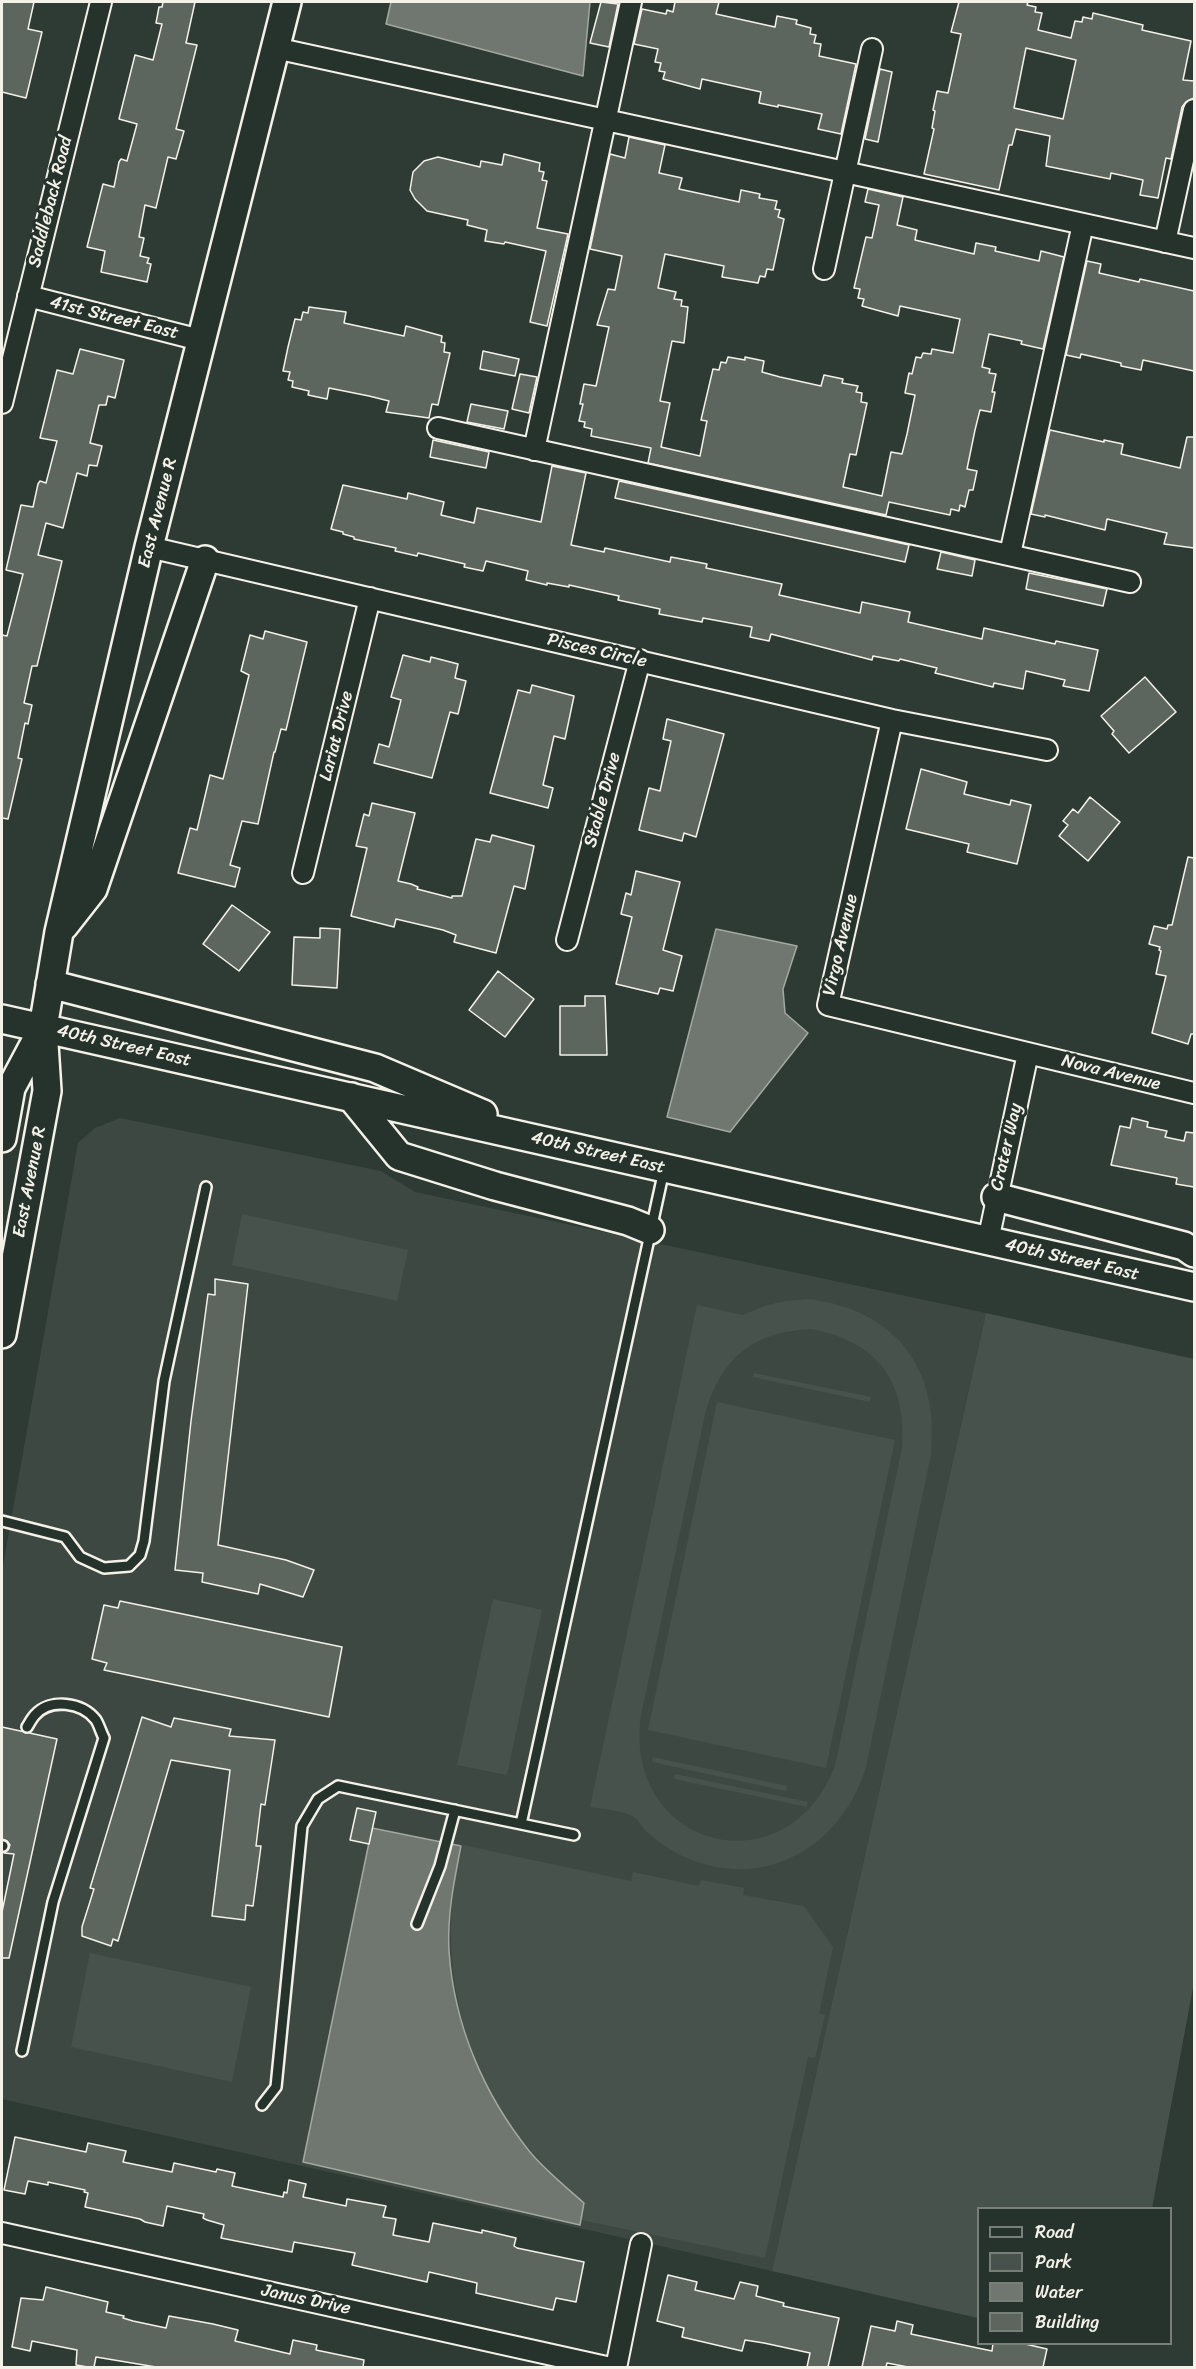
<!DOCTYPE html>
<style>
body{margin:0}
#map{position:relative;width:1196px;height:2369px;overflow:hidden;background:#2e3b34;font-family:Sriracha,sans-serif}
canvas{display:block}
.frame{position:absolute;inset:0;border:3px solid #f4f1e8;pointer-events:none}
.legend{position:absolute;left:977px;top:2207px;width:195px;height:138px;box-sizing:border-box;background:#26332d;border:2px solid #787f78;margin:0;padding:8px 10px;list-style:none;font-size:18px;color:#f4f1e8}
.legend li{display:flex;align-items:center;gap:12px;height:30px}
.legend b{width:30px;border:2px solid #787f78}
</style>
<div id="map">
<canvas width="1196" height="2369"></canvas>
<div class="frame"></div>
<ul class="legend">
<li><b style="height:8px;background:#26332d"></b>Road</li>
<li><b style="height:16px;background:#48524c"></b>Park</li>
<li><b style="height:16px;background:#6f7770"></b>Water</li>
<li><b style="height:16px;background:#5c655e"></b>Building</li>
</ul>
</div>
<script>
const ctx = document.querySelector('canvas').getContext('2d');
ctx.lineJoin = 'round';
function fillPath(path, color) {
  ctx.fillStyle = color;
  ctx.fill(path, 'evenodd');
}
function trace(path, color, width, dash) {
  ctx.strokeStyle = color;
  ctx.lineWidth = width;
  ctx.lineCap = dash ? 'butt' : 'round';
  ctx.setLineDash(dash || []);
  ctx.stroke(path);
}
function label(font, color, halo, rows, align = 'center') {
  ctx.font = font + ' Sriracha,sans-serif';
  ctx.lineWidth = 6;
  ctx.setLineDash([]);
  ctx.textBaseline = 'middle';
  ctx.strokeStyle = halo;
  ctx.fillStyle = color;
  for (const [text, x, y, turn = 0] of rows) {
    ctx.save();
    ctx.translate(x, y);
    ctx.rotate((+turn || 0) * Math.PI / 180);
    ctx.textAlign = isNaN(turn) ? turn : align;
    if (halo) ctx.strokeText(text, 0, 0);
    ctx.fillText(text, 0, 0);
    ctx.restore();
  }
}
fillPath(new Path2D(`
 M120,1118L381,1171L415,1192L986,1313L772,2271L2,2099V1571L78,1143L95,1128Z`), '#3c4841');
fillPath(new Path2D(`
 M242,1214L408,1250L397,1301L232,1265Z
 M808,1299C894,1309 940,1367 931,1454L866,1767C843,1843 770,1890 692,1860C675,1854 659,1843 646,1831C641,1826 637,1817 630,1815C618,1810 603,1809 590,1807L697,1305L743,1315L764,1306L785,1301ZM811,1329C878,1342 907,1381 902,1448L835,1766C787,1891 622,1849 641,1715L706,1410C723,1356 754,1332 811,1329Z
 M986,1313L1194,1359V1982L1152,2208H978V2318L772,2271Z
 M754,1373L871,1397L870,1402L753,1377Z
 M717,1402L895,1440L826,1768L648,1730Z
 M493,1599L542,1610L507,1775L457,1765Z
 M653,1757L787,1786L786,1791L652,1762Z
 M675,1774L808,1802L807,1807L674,1779Z
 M463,1845L631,1881L633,1872L699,1886L701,1880L744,1888L743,1895L804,1906L833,1947L819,2013L825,2015L815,2058L808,2057L765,2258L581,2220L585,2203C548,2171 513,2136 490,2093C452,2018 439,1927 463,1845Z
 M90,1953L251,1987L232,2082L71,2047Z`), '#48524c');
const water = new Path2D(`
 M391,2H590L583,76L386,24Z
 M716,929L797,946L783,989L785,1013L808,1033L730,1132L667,1117Z
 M372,1828L461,1846C454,1881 447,1916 449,1951C454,2025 484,2095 530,2152C546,2171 566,2187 584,2203L580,2225L303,2162Z`);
fillPath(water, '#6f7770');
trace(water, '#a4a8a0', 1.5);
const building = new Path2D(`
 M2,2H34L28,29L42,32L26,98L2,92Z
 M163,2H195L186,43L197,45L176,129L184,131L176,159L168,157L156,208L145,205L139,237L144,238L140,256L149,258L147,263L151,264L147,282L101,272L105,251L87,247L103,184L114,187L119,162L121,159L127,161L137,124L119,119L135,55L153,60L162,24L156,23L159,7H162Z
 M601,2L618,4L609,47L590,43Z
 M675,2H719L716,14L775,27L777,16L797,20L796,24L811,28L810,34L816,35L814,43L821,44L819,56L856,64L841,134L818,129L822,114L778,105V107L759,103L761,92L702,79L700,89L663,79L665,72L659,71L661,63L655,62L658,49L634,44L642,9L666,14L667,10L673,12Z
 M959,2H1028L1027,5L1036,7L1035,12L1042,13L1038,30L1071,38L1075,21L1082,22L1083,17L1092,19L1093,13L1143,25L1142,30L1191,41L1183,80L1194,81V98L1186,102L1182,107L1171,159L1166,158L1158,198L1140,195L1143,180L1111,173L1110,179L1046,166L1050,136L1016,129L1012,145H1009L999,190L924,174L934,129L932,128L935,111L933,110L937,91L948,93L961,34L951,32ZM1026,48L1076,60L1063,119L1014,108Z
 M880,69L892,72L878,142L865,139Z
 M629,137L665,145L659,173L682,178L679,189L739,202L741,190L760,194L759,198L777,201L775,209L780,210L778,217L784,219L773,270L767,269L765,277L760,276L758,283L722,277L724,266L665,254L658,288L676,292L674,299L682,300L681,306L688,307L684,343L672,341L660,401L670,403L661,447L700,456L707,421L701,420L713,369L719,370L721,362L726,363L728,357L745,360V357L764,361L762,372L780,377L821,386L824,375L843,379L842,383L858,386L856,392L862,393L861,402L867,403L856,455L850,454L843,487L882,496L891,452L902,454L907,434L915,395L905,393L909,373L912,374L916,357L921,358L923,353L931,354L932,349L953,353L960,319L900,306L898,316L862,306L864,299L858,298L860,289L854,288L866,237L872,238L879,205L865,202L868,189L903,197L897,225L917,230L915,240L974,254L976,243L996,247L995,251L1039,261L1041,251L1064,257L1043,349L1021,344L1022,341L989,334L982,367L990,369L989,373L996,374L992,392H995L991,412L980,410L975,430L967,469L977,471L973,490H969L965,507L960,505L959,511L951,509L950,515L889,502L886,515L648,463L651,448L591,436L592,429L584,427L585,422L579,421L583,404H580L584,384L596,386L609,327L597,325L608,289L615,290L622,256L590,249L610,154L625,158Z
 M504,154L540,163L539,171L544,172L542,180L547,181L537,228L568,234L547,326L530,322L546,251L505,242L504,244L485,241L487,230L467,225L468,220L427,211L415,199L410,190L413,172L424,161L438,157L480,167L481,161L502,165Z
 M1087,261L1101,264L1099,273L1139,282L1140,279L1194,291V371L1143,360L1141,370L1121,366V363L1081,354L1080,358L1066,355Z
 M309,307L346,312L344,323L404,336L406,326L442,336L441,342L445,343L444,352L450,353L438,405L432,404L429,418L386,412L389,401L369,396L329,388L327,399L308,395L309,391L292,387L293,381L288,380L290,372L283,371L288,347L295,319L301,320L303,312L308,313Z
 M80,349L124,360L115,398L108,396L106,405H99L90,443L102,446L97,466L89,465L87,476L77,473L63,528L46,523L38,555L62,561L37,666H32L24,703L32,705L28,724L25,723L18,758L22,759L8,819L2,818V635L7,636L23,574L6,570L21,505L33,507L38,484L40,481L46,483L57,441L40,438L57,370L73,374Z
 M483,351L519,359L515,376L480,369Z
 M520,374L537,377L529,413L512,409Z
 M471,404L508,411L504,429L467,422Z
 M1050,430L1104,442V440L1123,444L1121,454L1180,468L1187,437H1194V548L1164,544L1167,533L1107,519L1105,530L1045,515V517L1031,514Z
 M433,440L489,452L486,468L430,457Z
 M552,466L586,473L571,545L604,552L605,548L670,562L671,557L707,564L706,568L782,584L779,595L860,613L862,602L910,612L908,622L982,639L984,628L1055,644L1056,641L1098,650L1089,691L1063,686L1065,680L1026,671L1023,689L994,683L993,687L935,673L937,668L900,659L899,661L873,656L872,660L771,634L769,641L750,637L752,627L703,618L702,622L659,614L660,609L618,600L619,596L569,585V587L547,583V585L526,580L528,571L486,561L483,571L464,567L465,564L418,553L417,556L395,551L396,548L354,539V537L343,534V532L331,529L343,485L407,499L408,493L444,502L441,515L474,523L477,508L541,522Z
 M619,481L909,545L905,562L615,498Z
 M941,552L975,560L972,576L937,569Z
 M1029,573L1107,589L1103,606L1026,589Z
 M265,631L307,642L286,730L281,729L275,752H274L258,824L242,821L230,865L240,868L235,887L178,873L190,828L197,830L210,775L223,779L249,675L241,671L250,635L263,639Z
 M403,655L430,662L431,657L458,664L455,678L466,681L458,714L450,712L432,778L374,763L379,744L389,747L401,700L391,697Z
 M1145,677L1176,712L1129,753L1112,734L1114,731L1101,716Z
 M532,685L574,696L565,739L554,736L543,785L553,788L548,808L490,793L518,690L530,693Z
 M667,719L724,734L696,837L684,833L682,841L639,830L649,788L660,791L671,741L663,739Z
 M921,769L967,782L964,794L1010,805L1011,800L1031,805L1017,864L967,852L969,844L906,829Z
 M1090,797L1120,822L1088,861L1059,836L1068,825L1063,821L1073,809L1078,813Z
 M372,803L415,813L398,881L411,884L418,887L417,889L452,898V896H462L476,839L490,842L492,835L534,846L525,889L514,886L496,953L454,942L456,935L443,930L396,919L394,927L351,916L367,848L356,846L364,814L369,816Z
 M1188,857L1194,858V1034H1191L1188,1044L1152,1033L1166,976L1156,974L1161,951L1159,950L1160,947L1149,944L1154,926L1167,929L1168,925H1172Z
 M636,871L680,882L663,950L682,956L673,991L660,988L658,994L616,984L632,917L621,914L626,893L631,895Z
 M232,905L270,932L239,971L203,944Z
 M320,928L340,929L337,988L292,985L294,937L320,938Z
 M498,971L534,999L505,1037L469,1010Z
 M585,996H605L607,1055H560V1006H585Z
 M1132,1118L1148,1122L1147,1127L1167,1131L1165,1137L1184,1141L1186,1132L1194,1133V1187L1176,1184L1177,1178L1111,1165L1120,1126L1130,1128Z
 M215,1279L248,1284L218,1545L286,1560L314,1570L303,1597L260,1584L258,1594L202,1582L203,1573L175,1570L191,1421L208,1294L215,1295Z
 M120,1601L342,1647L329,1717L104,1670L107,1663L92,1659L104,1605L118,1608Z
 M142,1717L171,1727L174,1718L231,1729L229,1736L275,1740L265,1805L261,1804L256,1846H261L253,1906L246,1905L245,1920L212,1916L230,1770L171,1760L118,1941L113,1939L111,1946L82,1936V1927L94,1889L90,1888Z
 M2,1727L57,1739L9,1958H2V1912L14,1854L4,1853L8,1850L10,1845L7,1841L2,1839Z
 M357,1808L376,1812L369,1844L350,1840Z
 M15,2137L86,2152L88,2143L126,2151L123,2162L172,2172L174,2163L216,2172L217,2169L235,2173L232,2186L283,2197L284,2192L287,2193L289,2180L306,2184L303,2197L346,2206L347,2199L386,2206L383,2217L396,2219L393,2235L429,2242L433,2223L482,2233V2230L516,2238L514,2246L517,2248L584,2262L576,2302L556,2298L553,2310L476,2293L477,2283L429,2272L427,2282L352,2265L355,2253L294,2242L292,2252L221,2238L224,2225L207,2220L203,2218L204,2214L167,2206L163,2226L145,2222L140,2219L85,2207L88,2193L84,2192L85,2190L48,2182V2185L28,2181L25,2194L4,2190Z
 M668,2275L697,2282L695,2290L734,2299L740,2282L758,2286L756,2296L784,2303L783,2306L839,2318L828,2367H807L810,2353L764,2343L745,2340L742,2351L682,2337L684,2328L657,2321Z
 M46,2287L108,2302L106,2312L124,2316L123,2318L133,2321L166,2328L169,2316L213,2324L238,2330L235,2341L290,2354L293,2340L317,2345L316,2350L364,2360L363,2367H156L96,2357L94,2367H88L76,2365L77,2350L32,2341L30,2351L12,2347L21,2298L43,2300Z
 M897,2321L913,2325L911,2334L992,2351L993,2343H1021L1047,2349L1043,2367H908L887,2363L886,2367H862L871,2326L895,2331Z`);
fillPath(building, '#5c655e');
trace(building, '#f4f1e8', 1.5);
const lane = new Path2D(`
 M2,1521L65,1537L80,1557L104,1568L129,1566L140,1555L144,1541L164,1381L206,1187
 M521,1824L664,1170
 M2,1846H3
 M417,1924L440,1866L455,1810
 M22,2051L53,1902L104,1738C101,1732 99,1725 96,1720C82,1702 50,1698 35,1715C32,1718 29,1724 27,1727
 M262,2105L276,2087L302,1826L318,1799L338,1786L574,1835`);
const street = new Path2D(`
 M275,48L1194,248
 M1165,242L1194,110
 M824,269L872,49
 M28,296L200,340
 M2,403L101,2
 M438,428L1130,582
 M534,450L631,2
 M149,547L892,720L1047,750
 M1010,554L1083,224
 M892,720L828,1005L1194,1093
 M303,873L370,598
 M567,940L640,660
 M988,1241L1028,1053
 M2,2233L611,2368
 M616,2368L641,2244`);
const secondary = new Path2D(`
 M64,926L93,889L205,560
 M50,984L375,1068L483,1114
 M2,1019L1194,1287
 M351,1097L399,1156L495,1186L628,1221L650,1230
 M2,1138L11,1088L43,1028
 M996,1197L1184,1246L1194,1253
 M2,1334L47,1091L43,1028L59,932L149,547L287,2`);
trace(lane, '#f4f1e8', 14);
trace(street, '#f4f1e8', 24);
trace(secondary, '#f4f1e8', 32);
trace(lane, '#26332d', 9);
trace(street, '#26332d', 20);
trace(secondary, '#26332d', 27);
label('18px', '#f4f1e8', '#26332d', [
 ["Saddleback Road",51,202,-76],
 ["41st Street East",114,318,14],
 ["East Avenue R",158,513,-76],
 ["Pisces Circle",597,651,13],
 ["Lariat Drive",337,736,-76],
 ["Stable Drive",603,800,-75],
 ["Virgo Avenue",841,945,-77],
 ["40th Street East",124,1046,13],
 ["Nova Avenue",1111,1073,14],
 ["Crater Way",1007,1147,-77],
 ["40th Street East",598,1153,13],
 ["East Avenue R",30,1182,-79],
 ["40th Street East",1072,1260,13],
 ["Janus Drive",306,2300,12]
]);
</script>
